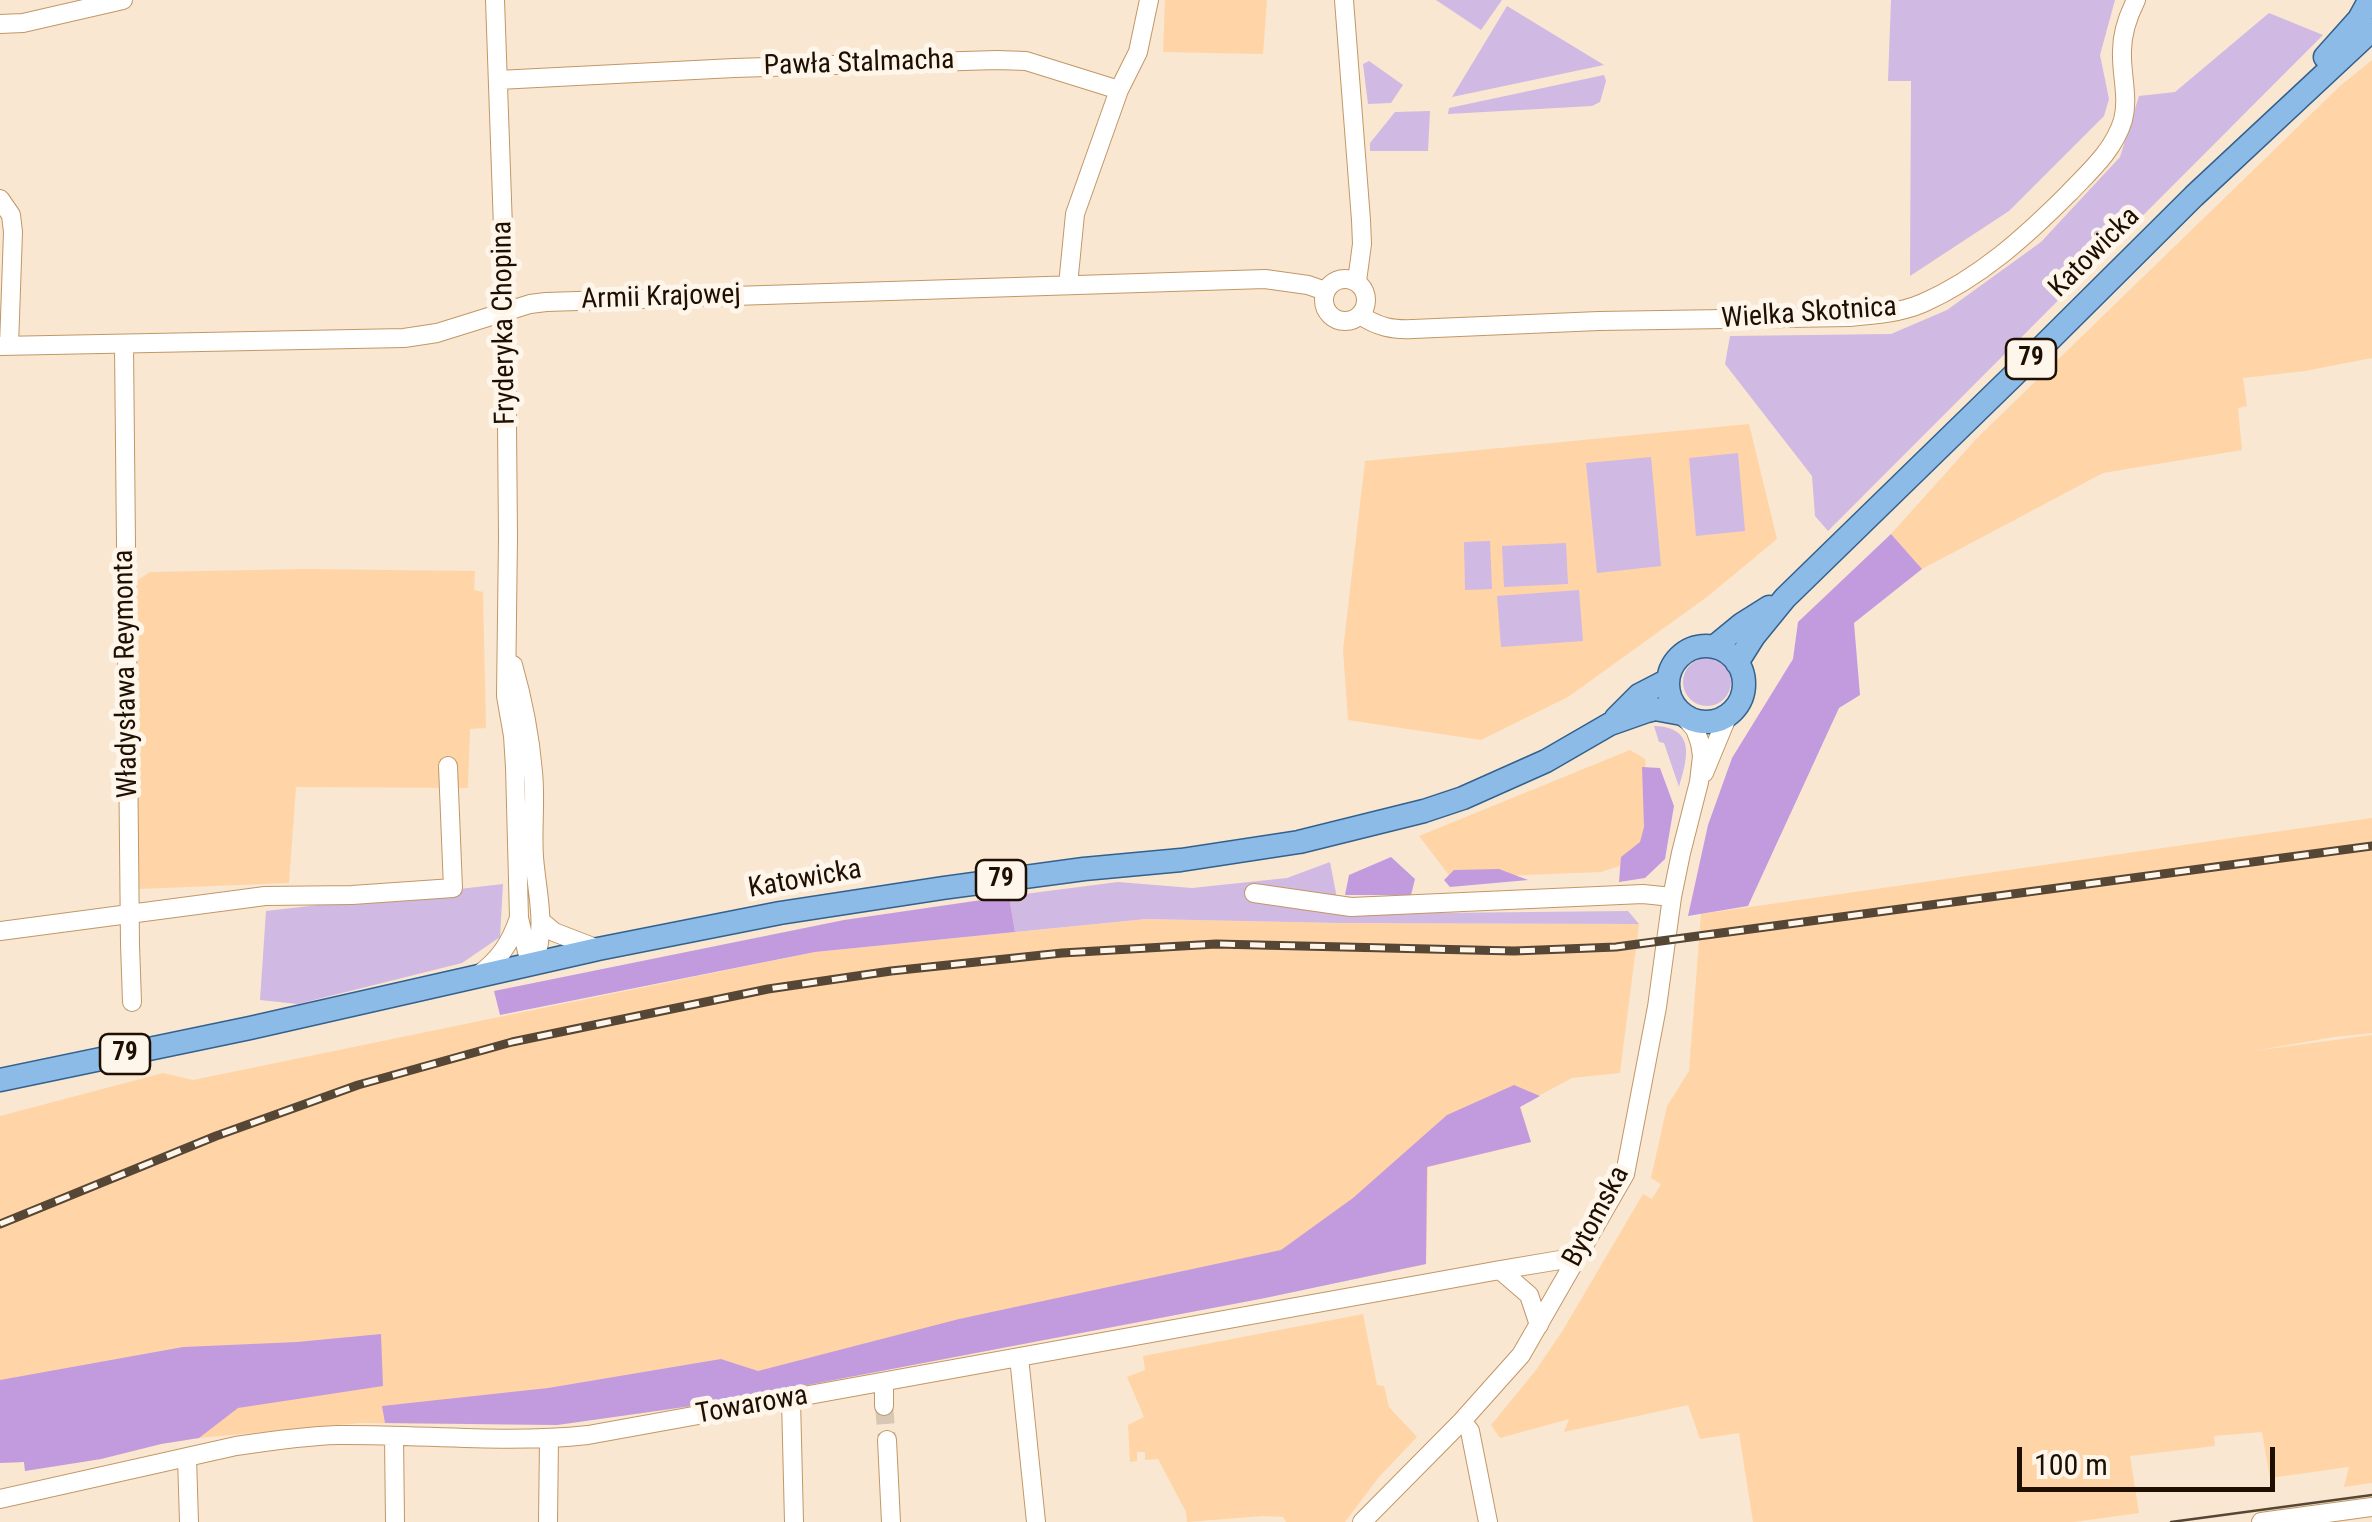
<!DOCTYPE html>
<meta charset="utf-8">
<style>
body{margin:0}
#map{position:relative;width:2372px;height:1522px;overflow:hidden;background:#f9e7d2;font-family:"Roboto Condensed",sans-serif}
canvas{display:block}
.scale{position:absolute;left:2017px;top:1447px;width:258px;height:45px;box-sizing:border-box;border:5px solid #1e0f00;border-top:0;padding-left:12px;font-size:30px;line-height:35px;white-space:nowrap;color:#1e0f00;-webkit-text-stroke:8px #fff6eb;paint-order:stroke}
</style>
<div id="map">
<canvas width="2372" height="1522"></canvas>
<div class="scale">100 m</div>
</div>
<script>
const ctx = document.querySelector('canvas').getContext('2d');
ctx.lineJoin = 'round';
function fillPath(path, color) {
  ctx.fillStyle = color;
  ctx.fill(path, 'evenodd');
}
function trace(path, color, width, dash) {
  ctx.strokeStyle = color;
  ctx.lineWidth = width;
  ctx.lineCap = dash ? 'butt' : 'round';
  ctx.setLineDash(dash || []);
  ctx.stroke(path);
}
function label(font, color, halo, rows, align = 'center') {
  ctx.font = font + ' "Roboto Condensed",sans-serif';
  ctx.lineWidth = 10;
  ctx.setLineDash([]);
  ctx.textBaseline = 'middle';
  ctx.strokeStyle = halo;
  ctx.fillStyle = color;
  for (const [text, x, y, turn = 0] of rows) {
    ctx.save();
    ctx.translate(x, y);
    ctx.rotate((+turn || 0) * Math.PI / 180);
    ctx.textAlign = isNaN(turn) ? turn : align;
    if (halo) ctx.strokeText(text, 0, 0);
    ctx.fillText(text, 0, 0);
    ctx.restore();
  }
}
fillPath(new Path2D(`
 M1165,0H1267L1263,54L1163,52Z
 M2372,60V358L2305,371L2243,378L2247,406L2238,408L2242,450L2103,473L1922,569L1891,534L1978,437L2340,86Z
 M1749,424L1777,539L1707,597L1568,697L1481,740L1348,720L1343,650L1365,461Z
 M307,569L475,571L474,590L483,592L486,728L470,729L468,788L296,787L289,883L139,889L133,583L150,572Z
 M1630,750L1645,759L1652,835L1629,863L1601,872L1451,878L1419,836Z
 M2372,818V1033L2334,1037L2253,1051L2372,1035V1483L2344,1487L2349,1467L2270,1478L2262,1432L2214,1436L2215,1446L2130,1456L2139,1513L2074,1522H1753L1739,1433L1700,1439L1688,1405L1564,1432L1569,1419L1500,1438L1491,1425L1536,1370L1563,1330L1643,1194L1652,1199L1661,1184L1651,1178L1667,1106L1689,1071L1701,914Z
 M1146,919L1341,923L1639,924L1620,1073L1572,1078L1520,1106L1531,1142L1428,1167L1426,1264L1265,1298L714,1403L557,1425L360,1423L199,1438L161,1444L101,1459L25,1471L24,1462L0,1463V1116L163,1073L193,1080L815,952Z
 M1363,1314L1377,1385L1384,1386L1389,1407L1417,1437L1379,1477L1345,1522H1286L1283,1517L1263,1516L1187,1522L1186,1512L1158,1459L1145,1460V1452H1137V1461L1130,1462L1128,1425L1144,1417L1127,1377L1145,1370L1143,1356Z`), '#ffd5a7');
fillPath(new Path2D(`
 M1436,0H1502L1481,30Z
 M1891,0H2115L2100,55L2109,99L2104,116L2009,211L1910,276L1911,81H1888Z
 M1507,6L1604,65L1452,97Z
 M2269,13L2323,35L1828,531L1815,516L1812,476L1725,364L1730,336L1891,334L1947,310L2041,242L2120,157L2139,96L2175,92Z
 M1369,61L1403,85L1391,103L1368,104L1363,64Z
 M1604,75L1606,81L1600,102L1592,106L1448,114L1449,108Z
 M1430,111L1428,151H1370V143L1395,112Z
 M1738,453L1745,531L1696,536L1689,458Z
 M1651,457L1661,566L1597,573L1586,463Z
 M1490,541L1492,589L1465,590L1464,542Z
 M1566,543L1568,584L1504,587L1502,546Z
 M1579,590L1583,641L1501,647L1497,596Z
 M1683 682a24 24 0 1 1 48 0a24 24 0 1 1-48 0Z
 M1654,726C1696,727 1688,758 1679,787L1664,743L1659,742Z
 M1330,862L1340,914L1628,911L1639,924L1340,923L1146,919L1015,932L1009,896L1118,882L1192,888L1287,878Z
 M503,884L500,937L462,963L298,1004L260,1000L266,911Z`), '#d0b9e3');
fillPath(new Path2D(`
 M1891,534L1922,569L1854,623L1860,695L1839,708L1748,906L1688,916L1708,825L1732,758L1793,659L1798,622Z
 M1642,767L1660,768L1674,806L1665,859L1645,878L1619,882L1621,857L1640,842L1644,827Z
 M1391,857L1415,879L1411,895H1345L1349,875Z
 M1499,869L1528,880L1450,887L1444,880L1454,870Z
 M1009,896L1015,932L815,952L500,1015L494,991L844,920Z
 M1514,1085L1540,1096L1520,1107L1531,1142L1427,1167L1426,1264L1265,1298L713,1403L557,1425L385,1423L382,1406L548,1388L721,1359L758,1371L959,1319L1281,1250L1353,1198L1447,1115Z
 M381,1334L383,1386L238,1408L199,1438L161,1444L101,1459L25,1471L24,1462L0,1463V1380L183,1347L297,1342Z`), '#c29bdf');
trace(new Path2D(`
 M884,1406L887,1440`), '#d8c7b2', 18, [18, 9]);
const minor = new Path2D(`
 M495,0L506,313L508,537L506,696L513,736L515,767L519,918L530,964
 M1344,0L1361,220L1362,244L1357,281
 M0,24L23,23L123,0
 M498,80L734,68L997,60L1026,61L1119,90
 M0,199L11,215L13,232L9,346
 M1324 300a21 21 0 1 1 42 0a21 21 0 1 1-42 0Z
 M1068,285L1075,214L1119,90L1138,52L1149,0
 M1360,315C1378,327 1392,330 1413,329L1599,321L1849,317C1874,315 1900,313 1923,303C1980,278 2026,236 2069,193C2090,171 2114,150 2123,120C2129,97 2121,74 2122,51C2122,33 2128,16 2136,0
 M0,346L404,338L437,333L530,304L546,302L1265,279L1308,285L1325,291
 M124,346L130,944L132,1002
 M513,665C523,700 530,736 533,772C536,800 532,828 534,857C537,895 547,925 534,963
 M1704,773L1728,715
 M1254,893L1351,907L1643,894L1672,897
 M542,922L554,932L598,949
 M0,931L265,896L352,895L453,888L448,766
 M477,976C499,960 510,944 519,918
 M1500,1270L1529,1295L1539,1325
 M1019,1357L1036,1522
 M884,1383V1406
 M791,1399L794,1522
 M1462,1421L1470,1431L1488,1522
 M394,1436L395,1522
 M887,1440L891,1522
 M187,1457L189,1522
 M0,1499L236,1446C270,1441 303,1436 337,1435C421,1434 504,1444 588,1435L1500,1270L1560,1260L1573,1263
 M548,1522L549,1439
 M1362,1522L1462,1421L1521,1355L1625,1174L1657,1007L1672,897L1681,853L1699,782L1702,756L1700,743L1695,729L1682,714
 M2261,1522L2372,1507`);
const major = new Path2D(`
 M2325,57L2359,19L2369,1
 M1668 684a38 38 0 1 1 76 0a38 38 0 1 1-76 0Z
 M1714,647L1742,624L1769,607
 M1737,663L1754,636L1785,598L2017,372L2194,196L2372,30
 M1616,718L1639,695L1668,680
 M0,1080L250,1028L598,949L780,913L943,888L1084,869L1181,860L1299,842L1424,811L1463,798L1546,761L1610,724L1647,711L1655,709L1682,714`);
trace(minor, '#c29765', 20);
trace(major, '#33618c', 25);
trace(minor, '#fff', 18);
trace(major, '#8cbbe7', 22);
trace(new Path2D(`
 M2171,1522L2372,1495`), '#554635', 2.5);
const rail = new Path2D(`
 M0,1224L216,1136L358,1085L512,1042L768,989L891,971L1062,953L1216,944L1514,951L1616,947L2372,846`);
trace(rail, '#554635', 9);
trace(rail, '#fff6eb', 5, [15]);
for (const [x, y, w] of [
 [2031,359,50],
 [1001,880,50],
 [125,1054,50]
]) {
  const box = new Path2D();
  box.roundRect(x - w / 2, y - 20, w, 40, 8);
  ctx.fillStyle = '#fff6eb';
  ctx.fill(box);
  trace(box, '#1e0f00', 2.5);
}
label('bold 25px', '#1e0f00', null, [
 ["79",2031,359],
 ["79",1001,880],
 ["79",125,1054]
]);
label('28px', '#1e0f00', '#fff6eb', [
 ["Pawła Stalmacha",859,64,-2],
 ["Katowicka",2095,253,-45],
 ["Armii Krajowej",661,298,-2],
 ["Wielka Skotnica",1809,314,-4],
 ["Fryderyka Chopina",505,323,-91],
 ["Władysława Reymonta",127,674,-91],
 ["Katowicka",805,880,-10],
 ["Bytomska",1597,1217,-62],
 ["Towarowa",752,1406,-10]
]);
</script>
